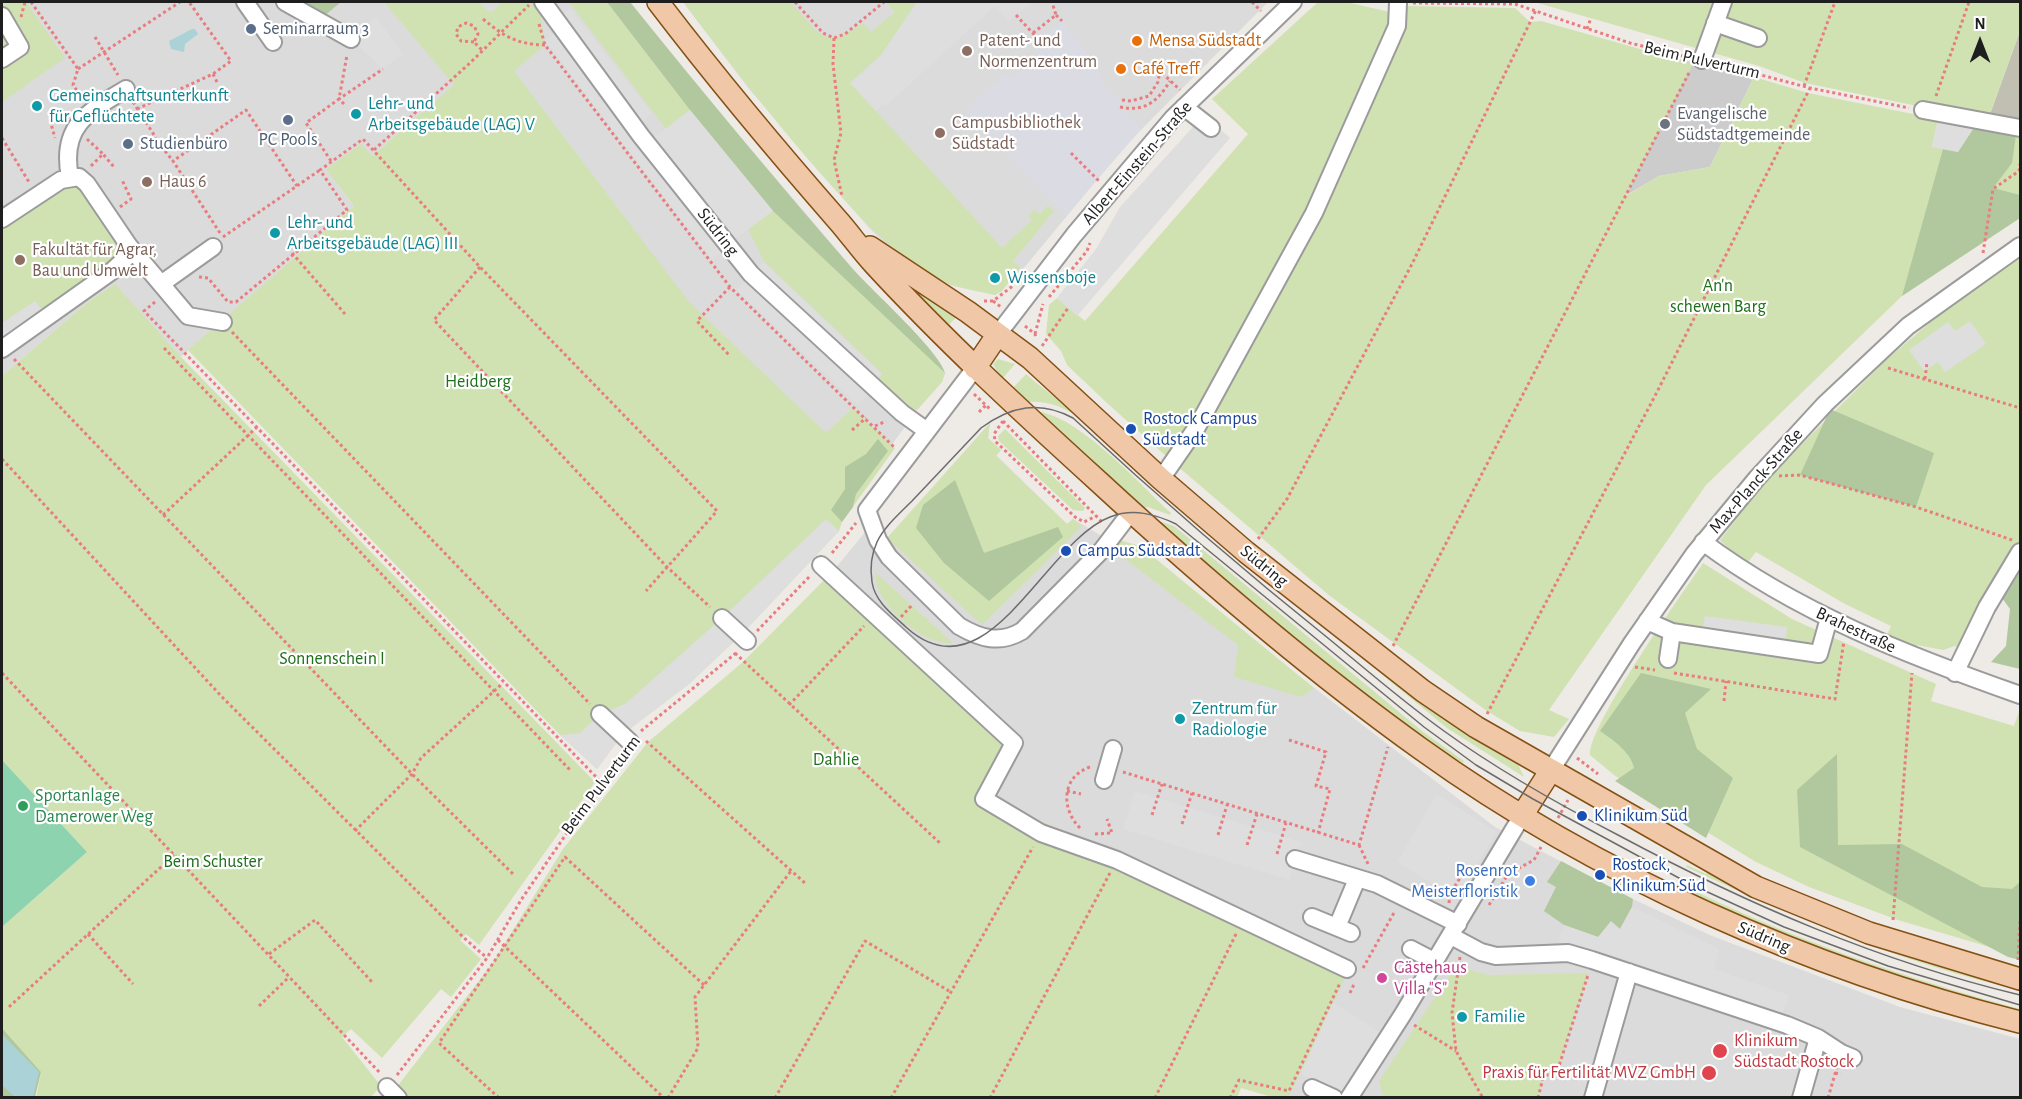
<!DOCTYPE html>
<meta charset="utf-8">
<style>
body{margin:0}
#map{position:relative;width:2022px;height:1099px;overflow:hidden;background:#eeeae5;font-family:"Alegreya Sans",sans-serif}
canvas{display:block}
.frame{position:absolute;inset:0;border:3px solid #1e1e1e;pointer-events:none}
.north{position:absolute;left:1950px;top:12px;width:60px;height:60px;-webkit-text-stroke:4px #fff;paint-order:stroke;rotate:0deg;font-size:16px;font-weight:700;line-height:24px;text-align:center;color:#1e1e1e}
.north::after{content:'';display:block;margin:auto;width:21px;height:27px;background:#1e1e1e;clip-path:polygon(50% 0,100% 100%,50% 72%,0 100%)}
</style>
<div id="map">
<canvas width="2022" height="1099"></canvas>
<div class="frame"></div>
<div class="north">N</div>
</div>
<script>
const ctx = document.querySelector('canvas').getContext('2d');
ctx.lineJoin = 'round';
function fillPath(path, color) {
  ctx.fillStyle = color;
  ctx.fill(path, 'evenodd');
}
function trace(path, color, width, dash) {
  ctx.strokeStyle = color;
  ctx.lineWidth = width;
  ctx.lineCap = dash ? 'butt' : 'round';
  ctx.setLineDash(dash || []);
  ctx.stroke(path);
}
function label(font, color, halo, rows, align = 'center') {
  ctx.font = font + ' "Alegreya Sans",sans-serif';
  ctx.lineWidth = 4.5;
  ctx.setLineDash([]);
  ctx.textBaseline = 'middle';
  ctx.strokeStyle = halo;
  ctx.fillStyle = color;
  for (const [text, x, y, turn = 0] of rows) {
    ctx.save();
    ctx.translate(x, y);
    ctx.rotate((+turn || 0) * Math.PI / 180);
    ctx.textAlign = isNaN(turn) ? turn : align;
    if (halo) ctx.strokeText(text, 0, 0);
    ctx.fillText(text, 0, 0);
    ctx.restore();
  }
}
fillPath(new Path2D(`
 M2,2H630L721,114L853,269L934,355L945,373L942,382L918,409L856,494L455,85L338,185L354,206L181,357L114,285L89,301L2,376Z
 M683,2H1268L1124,147L1023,269L995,295L950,285L886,244L870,229L749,89Z
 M990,423L988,438L1001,450L996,455L1067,524L1073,519L1112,542L1115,539L1140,546L1269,653L1495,827L1633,899L1712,936L1900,1007L2020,1039V1097H1289L1350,965L990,797L833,571L872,524L888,538Z`), '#dcdbdb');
fillPath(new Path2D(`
 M1628,47L1754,77L1710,167L1659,176L1625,196Z`), '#ccc');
fillPath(new Path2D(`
 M2020,31V123L1989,117Z`), '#c1bfb2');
fillPath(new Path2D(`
 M2,2H26L65,58L2,102Z
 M384,2H478L491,13L502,2H539L545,45L514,71L689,302L826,433L853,408L895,448L842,522L839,531L741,635L689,684L623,734L597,769L560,735L188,350L354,206L326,169L361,144L372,156L454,85Z
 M569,2H607L690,110L666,129Z
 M683,2H790C818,31 823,53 863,23L871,32L895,12L886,2H917L881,55L850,83L1002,248L1032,220L1028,216L1034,210L1039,214L1048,206L1054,211L1013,261L1020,268L1002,291L995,295C975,290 952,288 934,277C888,250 855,212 820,173C772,118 727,60 683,2Z
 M1318,2H1346L1403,15L1408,6L1515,8L1530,22L1541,21L1693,64L1626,196L1659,176L1710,167L1754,77L1808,93L1938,119L1932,147L1975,126L2020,136V218L1902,296L1706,485L1549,710L1569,719L1554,737L1520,731L1487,711L1330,596L1176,465L1107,403L1067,365L1061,351L1046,334L1049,305L1057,298L1085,321L1248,134L1212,99Z
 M1534,2H2020V31L1989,117L1927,108L1805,83L1759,66Z
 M63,185H74L80,188L119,243V253L116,259L43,310L35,301L2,323V228Z
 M773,211L945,373L942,382L918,409H906L873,383L882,373L764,262L748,229Z
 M2020,257V541L2004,566L1959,647L1955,646L1943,650L1917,645L1916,648L1886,637L1891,626L1845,604L1756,552L1748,562L1734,554L1720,540L1771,475L1887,359L1960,297Z
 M115,284L181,357L595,782L479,945L466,934L460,940L481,959L451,997L441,989L382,1058L351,1029L342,1037L381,1086L371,1097L36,1098L41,1072L2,1028V927L87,852L2,760V376L89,301Z
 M908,284L959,314L948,326Z
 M998,359L1015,364L1002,379L993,364Z
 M1026,374C1045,391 1064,403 1083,420C1064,407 1048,400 1025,402L1012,389Z
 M1034,411C1078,414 1138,483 1171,513L1170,515L1148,507L1138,508Z
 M990,423L988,438L1001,450L996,456L1067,524L1073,519L1082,526L982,625L887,538Z
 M1005,429L1085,508L1083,511L1073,510L999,441L998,436Z
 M1150,518L1174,526L1422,731L1464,761L1463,763L1425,741L1300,644Z
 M1115,539L1140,546L1314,688L1301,697L1234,677L1238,645L1113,550L1112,542Z
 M1703,563L1792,619L1936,684L1931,701L2014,726L2020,709V956L1898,920L1809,887L1756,862L1614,775L1590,755C1588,726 1682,594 1703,563Z
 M833,571L1021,743L990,797L1351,965L1289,1097H1272L1241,1088L1237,1098H406L396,1088L492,964L563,849L648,742L743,662Z
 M875,572L953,643C925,645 891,615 879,591C876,585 876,578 875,572Z
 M1300,607L1516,760L1524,777L1447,728Z
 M1687,865L1706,874L1708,870L2020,986V990C1904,964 1794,917 1686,867Z
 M1679,883C1788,938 1902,977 2020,1009V1012C1901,981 1789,937 1675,890Z
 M1456,966L1489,975L1589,973L1559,1066L1543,1078L1538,1097H1383L1379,1081Z`), '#d0e2b2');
fillPath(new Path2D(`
 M286,2H341L318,21Z
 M607,2H630C702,91 776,181 852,268C871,290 939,350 945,373L773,211L690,110Z
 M1975,126L2016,135L2012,163L1993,188L2020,195V218L1902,296L1943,149L1958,152Z
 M1830,409L1934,453L1916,507L1800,475Z
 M878,439L888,451L856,494L853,507L842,522L831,510L845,489V467L866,454Z
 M955,480L984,553L1058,527L1063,537L989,601L944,563L916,528L923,505Z
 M2020,567V669L1991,662L2006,646L2010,609L2002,598Z
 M1641,673L1711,689L1685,713L1697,749L1733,778L1706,838L1615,781L1634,768C1631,752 1613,740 1600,731Z
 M1837,754L1838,845L1902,844L1982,887L2012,889L2020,882V960L2008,957L1800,847L1797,790Z
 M1561,861L1633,899L1632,907L1620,929L1598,937L1564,925L1544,911L1556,887L1547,882Z
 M2,1028L41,1072L35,1097H2Z`), '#b1c89f');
fillPath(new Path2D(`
 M2,760L87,852L2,927Z`), '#8dd3af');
fillPath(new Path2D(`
 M917,2H1032L1009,21L995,6L886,106L884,104L876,111L850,83L881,55Z
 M570,8L652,113L642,122L560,16Z
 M376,17L403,54L383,69L351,39Z
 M555,33L722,252L712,260L545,41Z
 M690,110L773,211L731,242L652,139Z
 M1204,115L1230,138L1077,316L1057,298L1096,249L1120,207Z
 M1938,119L1975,126L1958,152L1932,147Z
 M764,262L882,374L873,383L755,271Z
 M746,280L868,395L858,405L736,290Z
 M35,301L43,310L2,338V323Z
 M1970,321L1986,344L1945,372L1938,362L1924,371L1909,350L1948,322L1955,331Z
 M826,519L839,531L741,635L689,684L623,734L597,769L560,735L580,733L600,714L625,704L722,618Z
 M1705,616L1787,627L1785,649L1702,636Z
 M1135,791L1301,842L1289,880L1123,829Z
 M1437,794L1497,832L1457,898L1397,862Z
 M1632,907L1719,949L1714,969L1789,995L1780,1022L1558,941L1564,925L1598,937L1611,921L1620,929Z
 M1333,1002L1383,1034L1345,1097L1301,1074Z`), '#dedede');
fillPath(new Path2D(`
 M1062,21L1099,69L1108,90L1122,100L1120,108L1141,129L1066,216L964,111L1006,72L1012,78L1037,55L1032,49Z`), '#dadbe3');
fillPath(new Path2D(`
 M192,29H195L198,34L185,44L184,52L171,49L169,41Z
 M2,1034L39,1072L33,1097H15L2,1085Z`), '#abd2d6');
const minor = new Path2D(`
 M245,2L273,42
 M285,2L351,39
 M543,2L641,136L751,274L902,413L927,431
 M2,16L20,47L2,59
 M1715,23L1758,38
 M1702,60L1723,2
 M1184,107L1211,128
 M1923,110L2020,128
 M70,177C60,127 87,112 126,89
 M2,219L61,180L79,177L87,184L129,246L188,316L223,322
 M161,284L213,247
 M998,334L1074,235L1173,118L1293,2
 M2,349L112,271L126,258L129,246
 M975,368L867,510L878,540L889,557L959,626C981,639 1000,644 1022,631L1102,550L1131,512
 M1161,479L1197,427L1314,213L1397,26L1398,3
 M1703,542C1798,613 1909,656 2020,695
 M821,565L1014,743L984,799L1041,833L1117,860L1347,969
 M722,618L747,641
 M1647,621L1672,632L1819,654L1829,618
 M1668,659L1672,632
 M1955,673L1987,607L2020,552
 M600,714L630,742
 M1551,770L1632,643L1694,554L1757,478L1825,404L1908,326L2020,246
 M1104,780L1113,749
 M1295,859L1377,884L1458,924
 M1312,917L1351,933
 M1337,927L1357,879
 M1451,936L1481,952L1496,956L1568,953L1592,960L1787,1025L1818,1038L1841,1053L1853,1058
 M1411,949L1434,961
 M387,1087L398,1098
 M1312,1088L1334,1098
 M1349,1098L1403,1014L1523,814
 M1593,1098L1629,972
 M1801,1098L1818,1038`);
const major = new Path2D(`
 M658,2C716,78 777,151 841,224C852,237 862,251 874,264C945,341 1022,412 1099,482C1201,576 1308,668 1421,749C1596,875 1811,970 2020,1022
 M870,247L968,312L1030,358L1161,479L1246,552L1423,691L1476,727L1756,887L1869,933L2020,979
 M975,368L998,334
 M1523,814L1551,770`);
trace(minor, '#9b9b9b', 20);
trace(major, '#855013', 24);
trace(new Path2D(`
 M31,2L78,69L73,85L83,99
 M795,2L823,33L834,38L845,34L884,2
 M1252,2L1261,11
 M1413,3L1515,4L1630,43L1687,57
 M1016,15L1040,41
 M1056,15L1062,21
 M21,17L25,2
 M483,19C505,37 516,44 545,45
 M539,24L545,45L730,287L895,448
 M1587,29L1591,18
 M1033,33L1056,15L1052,2
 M95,37L118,75
 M834,38L833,64L841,133L834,160L842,196
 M474,42L461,41L456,34L458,27L466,23L474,26L478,34L474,42L482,50
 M1161,62L1160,71L1180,90
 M1716,63L1810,88L1909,108
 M78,69L180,2
 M213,74L217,82
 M1804,86L1835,2
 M1936,96L1969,2
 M1122,100L1131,101L1149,96L1158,82L1160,71
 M133,102L156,138
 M344,104L339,99L383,69
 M1120,107C1145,112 1157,102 1170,81
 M137,109L213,74L231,61L189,2
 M50,120L55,138
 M2,138L29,182
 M87,139L103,154
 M374,150L470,63L529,5
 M165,151L173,161
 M1071,153L1100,182
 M331,161L306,123L339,99L347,55
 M91,166L103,154L114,167
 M120,207L131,199L122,180
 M220,233L173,161L246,110L297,186
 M223,237L320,170
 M292,253L345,314
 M1983,253L1993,189L2019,171L2020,164
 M480,267L434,320L666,566L710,607
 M199,277L208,278L228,302H236L347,210L320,170L363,139L480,267L717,511L646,591
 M730,287L697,321L730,356
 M1049,297L1087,251L1090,243
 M984,301H993L1014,285
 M993,301L1001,307
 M155,302L144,311L601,782
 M1025,326L1035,334L1036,338
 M232,332L590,704
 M1035,334L1043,304
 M1042,346L1068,308
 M164,348L570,770
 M14,359L412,774L514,875
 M1888,368L2020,408
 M1925,379L1927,362
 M974,394L991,410
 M979,412L986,405
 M1003,421L1103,523
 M1003,421L994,434L995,441L1075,517L1084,522L1096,516
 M875,426L886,421
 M852,430L866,418
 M2,459L223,698L463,937L487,958
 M1779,476L1800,475L1916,507L2012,540
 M163,515L257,427
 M1258,539L1287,499L1412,264L1536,10
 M832,553L856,523
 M901,617L913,604
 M757,631L811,575
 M1393,646L1690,71
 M735,653L941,844
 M1635,667L1655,670
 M2,673L381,1074
 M1674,673L1835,699L1844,641
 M1724,701L1726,681
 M789,705L864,626
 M1487,714L1656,394L1810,88
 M641,731L736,653
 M1289,740L1326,752L1316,786L1330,789L1318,833
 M646,741L806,884
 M1577,758L1598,774
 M1123,772L1359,845L1388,747
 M1067,791L1081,794
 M1152,815L1162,784
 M1558,818L1568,800
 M1182,824L1192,793
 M1080,828C1061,809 1061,777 1090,767
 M355,831L412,774L421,758L503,683
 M1095,834L1112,833L1107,819
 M1218,835L1227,805
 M1247,845L1257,814
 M1359,845L1369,866
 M1277,854L1286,823
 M1449,903L1450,894L1460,878
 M1489,905L1508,874L1534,860L1541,847
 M1893,920L1912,673
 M88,934L133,984
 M498,940L664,1098
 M269,954L315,920L372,982
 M1460,957L1452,1013L1456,1051L1483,1098
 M2018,960L2020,920
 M1363,968L1395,911
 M1350,993L1354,984
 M259,1006L288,978
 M9,1007L174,855
 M1414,1025L1456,1051
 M1835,1073L1841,1074
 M397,1075L487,958L521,900L621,754
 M499,1098L439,1043L565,857L704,985
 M668,1098L698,1048L695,997L791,871
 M775,1098L865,941L949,991
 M891,1098L1033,847
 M990,1098L1110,873
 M1155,1098L1237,932
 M1230,1098L1239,1080L1289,1091L1340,983
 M1538,1098L1543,1078L1559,1066L1588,975
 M1828,1098L1837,1067`), '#e87c7f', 3, [3, 3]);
trace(minor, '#fff', 16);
trace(major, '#f0c8a8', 21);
trace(new Path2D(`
 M2020,995C1878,961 1747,904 1618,835C1558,804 1499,771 1444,731C1406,704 1370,673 1334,643C1244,571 1158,497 1073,418C1040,400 1011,406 981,428C958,452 935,477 912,501C900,513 884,527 877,542C871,555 870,569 872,582C875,602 893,615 907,628C988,700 1045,541 1110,517C1133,508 1155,514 1176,524L1424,727L1476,765L1533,799L1690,884L1784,927L1888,966L2020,1005`), '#6c6c6c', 1.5);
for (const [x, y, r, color] of [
 [251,29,6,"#5c6f8a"],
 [1137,41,6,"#e8710a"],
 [967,51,6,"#8d6e63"],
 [1121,69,6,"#e8710a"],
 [37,106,6,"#0f9aa8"],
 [356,114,6,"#0f9aa8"],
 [288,120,6,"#5c6f8a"],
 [1665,124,6,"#6b7280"],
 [940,133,6,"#8d6e63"],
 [128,144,6,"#5c6f8a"],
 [147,182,6,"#8d6e63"],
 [275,233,6,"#0f9aa8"],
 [20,260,6,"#8d6e63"],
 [995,278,6,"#0f9aa8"],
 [1131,429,6,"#1a4fb4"],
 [1066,551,6,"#1a4fb4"],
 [1180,719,6,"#0f9aa8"],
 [23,806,6,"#2e9e5b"],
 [1582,816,6,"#1a4fb4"],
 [1600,875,6,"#1a4fb4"],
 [1530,881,6,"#3f7fe0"],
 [1382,978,6,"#d1479c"],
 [1462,1017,6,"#0f9aa8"],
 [1720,1051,8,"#e0444e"],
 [1709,1073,8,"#e0444e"]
]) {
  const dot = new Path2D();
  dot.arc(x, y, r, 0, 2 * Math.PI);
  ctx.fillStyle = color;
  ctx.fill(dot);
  trace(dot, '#fff', 2);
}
label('18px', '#4e5e75', '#fff', [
 ["Seminarraum 3",263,29],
 ["PC Pools",288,140,"center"],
 ["Studienbüro",140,144]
], 'left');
label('18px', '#785e54', '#fff', [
 ["Patent- und",979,41],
 ["Normenzentrum",979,62],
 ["Campusbibliothek",952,123],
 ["Südstadt",952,144],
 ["Haus 6",159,182],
 ["Fakultät für Agrar,",32,250],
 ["Bau und Umwelt",32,271]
], 'left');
label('18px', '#c56008', '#fff', [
 ["Mensa Südstadt",1149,41],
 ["Café Treff",1133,69]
], 'left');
label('18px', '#1e1e1e', '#fff', [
 ["Beim Pulverturm",1702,60,13],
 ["Albert-Einstein-Straße",1137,163,-49],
 ["Südring",718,232,52],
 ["Max-Planck-Straße",1756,481,-49],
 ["Südring",1264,566,39],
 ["Brahestraße",1856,630,25],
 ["Beim Pulverturm",601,785,-53],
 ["Südring",1764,937,23]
]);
label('18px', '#0d838f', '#fff', [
 ["Gemeinschaftsunterkunft",49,96],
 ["für Geflüchtete",49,117],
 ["Lehr- und",368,104],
 ["Arbeitsgebäude (LAG) V",368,125],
 ["Lehr- und",287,223],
 ["Arbeitsgebäude (LAG) III",287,244],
 ["Wissensboje",1007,278],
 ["Zentrum für",1192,709],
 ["Radiologie",1192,730],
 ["Familie",1474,1017]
], 'left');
label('18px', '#5b616d', '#fff', [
 ["Evangelische",1677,114],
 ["Südstadtgemeinde",1677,135]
], 'left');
label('18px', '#1d6f19', '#fff', [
 ["An'n",1718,286],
 ["schewen Barg",1718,307],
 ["Heidberg",478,382],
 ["Sonnenschein I",332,659],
 ["Dahlie",836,760],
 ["Beim Schuster",213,862]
]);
label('18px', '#164399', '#fff', [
 ["Rostock Campus",1143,419],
 ["Südstadt",1143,440],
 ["Campus Südstadt",1078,551],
 ["Klinikum Süd",1594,816],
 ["Rostock,",1612,865],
 ["Klinikum Süd",1612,886]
], 'left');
label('18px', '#27864d', '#fff', [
 ["Sportanlage",35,796],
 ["Damerower Weg",35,817]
], 'left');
label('18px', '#366cbe', '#fff', [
 ["Rosenrot",1518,871],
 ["Meisterfloristik",1518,892]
], 'right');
label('18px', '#b23c85', '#fff', [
 ["Gästehaus",1394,968],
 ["Villa \"S\"",1394,989]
], 'left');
label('18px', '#be3a42', '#fff', [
 ["Klinikum",1734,1041],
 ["Südstadt Rostock",1734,1062],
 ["Praxis für Fertilität MVZ GmbH",1696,1073,"right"]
], 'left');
</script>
